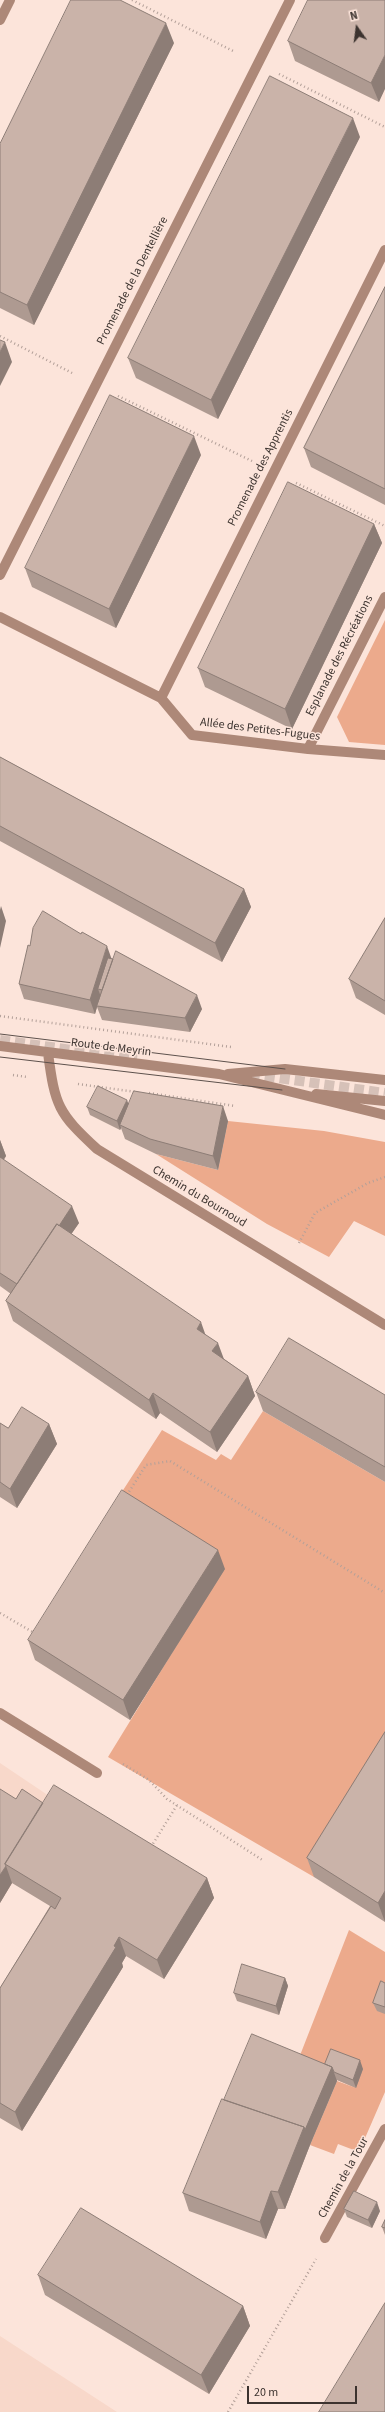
<!DOCTYPE html>
<meta charset="utf-8">
<style>
body{margin:0}
#map{position:relative;width:385px;height:2412px;overflow:hidden;background:#fce4da;font-family:"Source Sans 3",sans-serif}
canvas{display:block}
.north{position:absolute;left:337px;top:8px;width:40px;height:40px;-webkit-text-stroke:3px #fce4da;paint-order:stroke;rotate:346deg;font-size:11px;font-weight:700;line-height:16px;text-align:center;color:#3c332f}
.north::after{content:'';display:block;margin:auto;width:14px;height:18px;background:#3c332f;clip-path:polygon(50% 0,100% 100%,50% 72%,0 100%)}
.scale{position:absolute;left:247px;top:2386px;width:110px;height:18px;box-sizing:border-box;border:2px solid #3c332f;border-top:0;padding-left:5px;font-size:12px;line-height:14px;white-space:nowrap;color:#3c332f;-webkit-text-stroke:3px #fce4da;paint-order:stroke}
</style>
<div id="map">
<canvas width="385" height="2412"></canvas>
<div class="north">N</div>
<div class="scale">20 m</div>
</div>
<script>
const ctx = document.querySelector('canvas').getContext('2d');
ctx.lineJoin = 'round';
function fillPath(path, color) {
  ctx.fillStyle = color;
  ctx.fill(path, 'evenodd');
}
function trace(path, color, width, dash) {
  ctx.strokeStyle = color;
  ctx.lineWidth = width;
  ctx.lineCap = dash ? 'butt' : 'round';
  ctx.setLineDash(dash || []);
  ctx.stroke(path);
}
function label(font, color, halo, rows, align = 'center') {
  ctx.font = font + ' "Source Sans 3",sans-serif';
  ctx.lineWidth = 3;
  ctx.setLineDash([]);
  ctx.textBaseline = 'middle';
  ctx.strokeStyle = halo;
  ctx.fillStyle = color;
  for (const [text, x, y, turn = 0] of rows) {
    ctx.save();
    ctx.translate(x, y);
    ctx.rotate((+turn || 0) * Math.PI / 180);
    ctx.textAlign = isNaN(turn) ? turn : align;
    if (halo) ctx.strokeText(text, 0, 0);
    ctx.fillText(text, 0, 0);
    ctx.restore();
  }
}
fillPath(new Path2D(`
 M0,1763L61,1804L0,1903Z
 M0,2336L117,2412H0Z`), '#f8d8ca');
fillPath(new Path2D(`
 M385,620V745L349,742L337,717Z
 M228,1121L324,1131L385,1142V1236L354,1221L329,1257L267,1224L156,1154L218,1170Z
 M263,1411L385,1482V1762L314,1877L108,1757L178,1643L116,1501L162,1430L216,1460L221,1454L231,1460Z
 M349,1930L385,1952V2092L359,2152L338,2144L334,2154L310,2145L337,2081L356,2088L297,2063Z`), '#ecaa8c');
trace(new Path2D(`
 M0,1040L137,1059
 M250,1074L385,1093`), '#d6c1b8', 10, [10, 5]);
trace(new Path2D(`
 M132,0L235,52
 M279,74L385,127
 M0,336L74,374
 M118,396L252,461
 M296,483L385,526
 M0,1016L231,1047
 M13,1075L27,1077
 M78,1084L136,1092
 M149,1093L235,1106
 M299,1243L315,1213L368,1183L385,1177
 M127,1495L146,1465L170,1461L385,1593
 M0,1613L36,1634
 M123,1764L149,1780L167,1799L264,1861
 M151,1847L177,1805
 M228,2412L316,2259`), '#b3a099', 2.5, [1, 3]);
trace(new Path2D(`
 M0,20L10,0
 M0,575L290,0
 M0,617L161,698L192,735L308,749L385,755
 M161,698L385,250
 M308,749L385,597
 M0,1046L219,1074L385,1115
 M48,1053C55,1106 58,1113 97,1149L385,1325
 M228,1074L285,1069L385,1080
 M316,1094L385,1101
 M0,1713L97,1773
 M325,2238L385,2129`), '#ad8878', 10);
trace(new Path2D(`
 M0,1034L285,1069
 M0,1057L282,1090`), '#5d514c', 1);
fillPath(new Path2D(`
 M385,0L379,102L295,61L288,41Z
 M174,43L34,325L0,308V144Z
 M360,137L218,419L136,378L128,358Z
 M385,287V505L311,467L304,448Z
 M201,455L116,628L32,587L25,568Z
 M374,524L382,543L292,729L205,687L198,668Z
 M0,757L244,889L251,907L222,962L0,841Z
 M385,918V1015L356,998L349,979Z
 M112,959L202,1009L190,1032L102,1020L97,1007L95,1014L24,999L19,984Z
 M129,1103L228,1121L218,1170L156,1154L125,1139L121,1128L120,1130L90,1115L87,1107Z
 M0,1140L6,1156L4,1160L79,1223L71,1234L205,1335L224,1359L248,1376L255,1396L217,1452L160,1413L156,1419L13,1321L6,1301L11,1294L0,1286Z
 M256,1392L385,1395V1482L263,1411Z
 M0,1423L8,1428L49,1424L57,1444L17,1508L0,1497Z
 M225,1569L130,1720L35,1660L28,1640Z
 M385,1732V1922L314,1877L307,1858Z
 M16,1799L43,1803L207,1878L214,1898L164,1979L126,1956L122,1963L123,1967L22,2131L0,2118V1988L50,1906L12,1883L0,1903Z
 M285,1978L288,1986L279,2015L237,2001L234,1993Z
 M385,1983V2014L377,2011L373,2003Z
 M325,2064L363,2069L356,2088L337,2080V2081L310,2145L285,2209H278L266,2239L189,2211L183,2193L224,2100Z
 M344,2209L380,2211L372,2228L347,2217Z
 M385,2220V2235L382,2227Z
 M38,2275L243,2306L250,2326L209,2394L45,2295Z`), '#ae9a91');
fillPath(new Path2D(`
 M166,23L174,43L34,325L27,305Z
 M385,55V89L379,102L371,83Z
 M353,118L360,137L218,419L211,400Z
 M5,342L12,362L0,386V352Z
 M194,436L201,455L116,628L109,609Z
 M374,524L382,543L292,729L285,709Z
 M244,889L251,907L222,962L215,943Z
 M1,906L6,921L0,948V910Z
 M107,946L112,960L98,989L101,997L97,1006V1007L95,1014L90,1000Z
 M197,995L202,1009L190,1032L185,1018Z
 M127,1100L130,1108L120,1125L121,1128L120,1130L117,1121Z
 M223,1106L228,1121L218,1170L213,1156Z
 M0,1140L6,1156L0,1164Z
 M72,1206L79,1223L24,1303L18,1285Z
 M201,1322L208,1342L197,1329Z
 M218,1343L225,1362L212,1351Z
 M248,1376L255,1396L217,1452L210,1432Z
 M153,1393L160,1413L156,1419L149,1400Z
 M49,1424L57,1444L17,1508L10,1489Z
 M218,1550L225,1569L130,1720L123,1700Z
 M6,1866L12,1883L0,1903V1875Z
 M207,1878L214,1898L164,1979L157,1960Z
 M385,1891V1922L378,1903Z
 M119,1937L126,1956L122,1963L123,1967L22,2131L15,2112Z
 M285,1978L288,1986L279,2015L276,2006Z
 M360,2060L363,2069L356,2088L353,2080Z
 M332,2067L337,2081L310,2145L285,2209L278,2192L304,2127Z
 M271,2191L278,2209L266,2239L260,2222Z
 M377,2202L380,2211L372,2228L368,2220Z
 M243,2306L250,2326L209,2394L201,2375Z`), '#8d7d76');
const building = new Path2D(`
 M71,0H120L166,23L27,305L0,292V144Z
 M308,0H385V55L371,83L288,41Z
 M270,76L353,118L211,400L128,358Z
 M385,287V489L304,448Z
 M0,340L5,342L0,352Z
 M110,395L194,436L109,609L25,568Z
 M288,482L374,524L285,709L198,668Z
 M0,757L244,889L215,943L0,826Z
 M43,911L81,934L82,932L107,946L90,1000L19,984L28,945L30,946L33,928Z
 M385,918V1001L349,979Z
 M116,951L197,995L185,1018L97,1006Z
 M108,958L113,959L102,990L98,989Z
 M98,1086L127,1100L117,1121L87,1107Z
 M134,1091L223,1106L213,1156L150,1139L120,1125Z
 M0,1157L72,1206L59,1226L57,1224L17,1284L0,1273Z
 M57,1224L201,1322L197,1329L218,1343L212,1351L248,1376L210,1432L153,1393L149,1400L6,1301Z
 M289,1338L385,1395V1467L256,1392Z
 M22,1407L49,1424L10,1489L0,1482V1423L8,1428Z
 M122,1490L218,1550L123,1700L28,1640Z
 M385,1732V1891L378,1903L307,1858Z
 M54,1785L207,1878L157,1960L119,1937L114,1946L116,1947L15,2112L0,2103V1988L51,1906L55,1909L61,1898L5,1864Z
 M0,1789L16,1799L22,1789L43,1803L5,1864L6,1866L0,1875Z
 M242,1964L285,1978L276,2006L234,1993Z
 M381,1981L385,1983V2007L373,2003Z
 M252,2034L332,2067L305,2130L304,2127L224,2100Z
 M331,2049L360,2060L353,2080L334,2072L332,2067L325,2064Z
 M222,2099L304,2127L278,2192L271,2191L260,2222L183,2193Z
 M354,2191L377,2202L368,2220L344,2209Z
 M81,2208L243,2306L201,2375L38,2275Z
 M385,2220V2228L382,2227Z
 M385,2303V2412H319Z`);
fillPath(building, '#cab3a9');
trace(building, '#8d7d76', 1);
label('12px', '#3c332f', '#fce4da', [
 ["Promenade de la Dentellière",133,281,-63],
 ["Promenade des Apprentis",261,468,-63],
 ["Esplanade des Récréations",340,656,-63],
 ["Allée des Petites-Fugues",260,730,7],
 ["Route de Meyrin",111,1048,7],
 ["Chemin du Bournoud",199,1197,31],
 ["Chemin de la Tour",344,2178,-61]
]);
</script>
